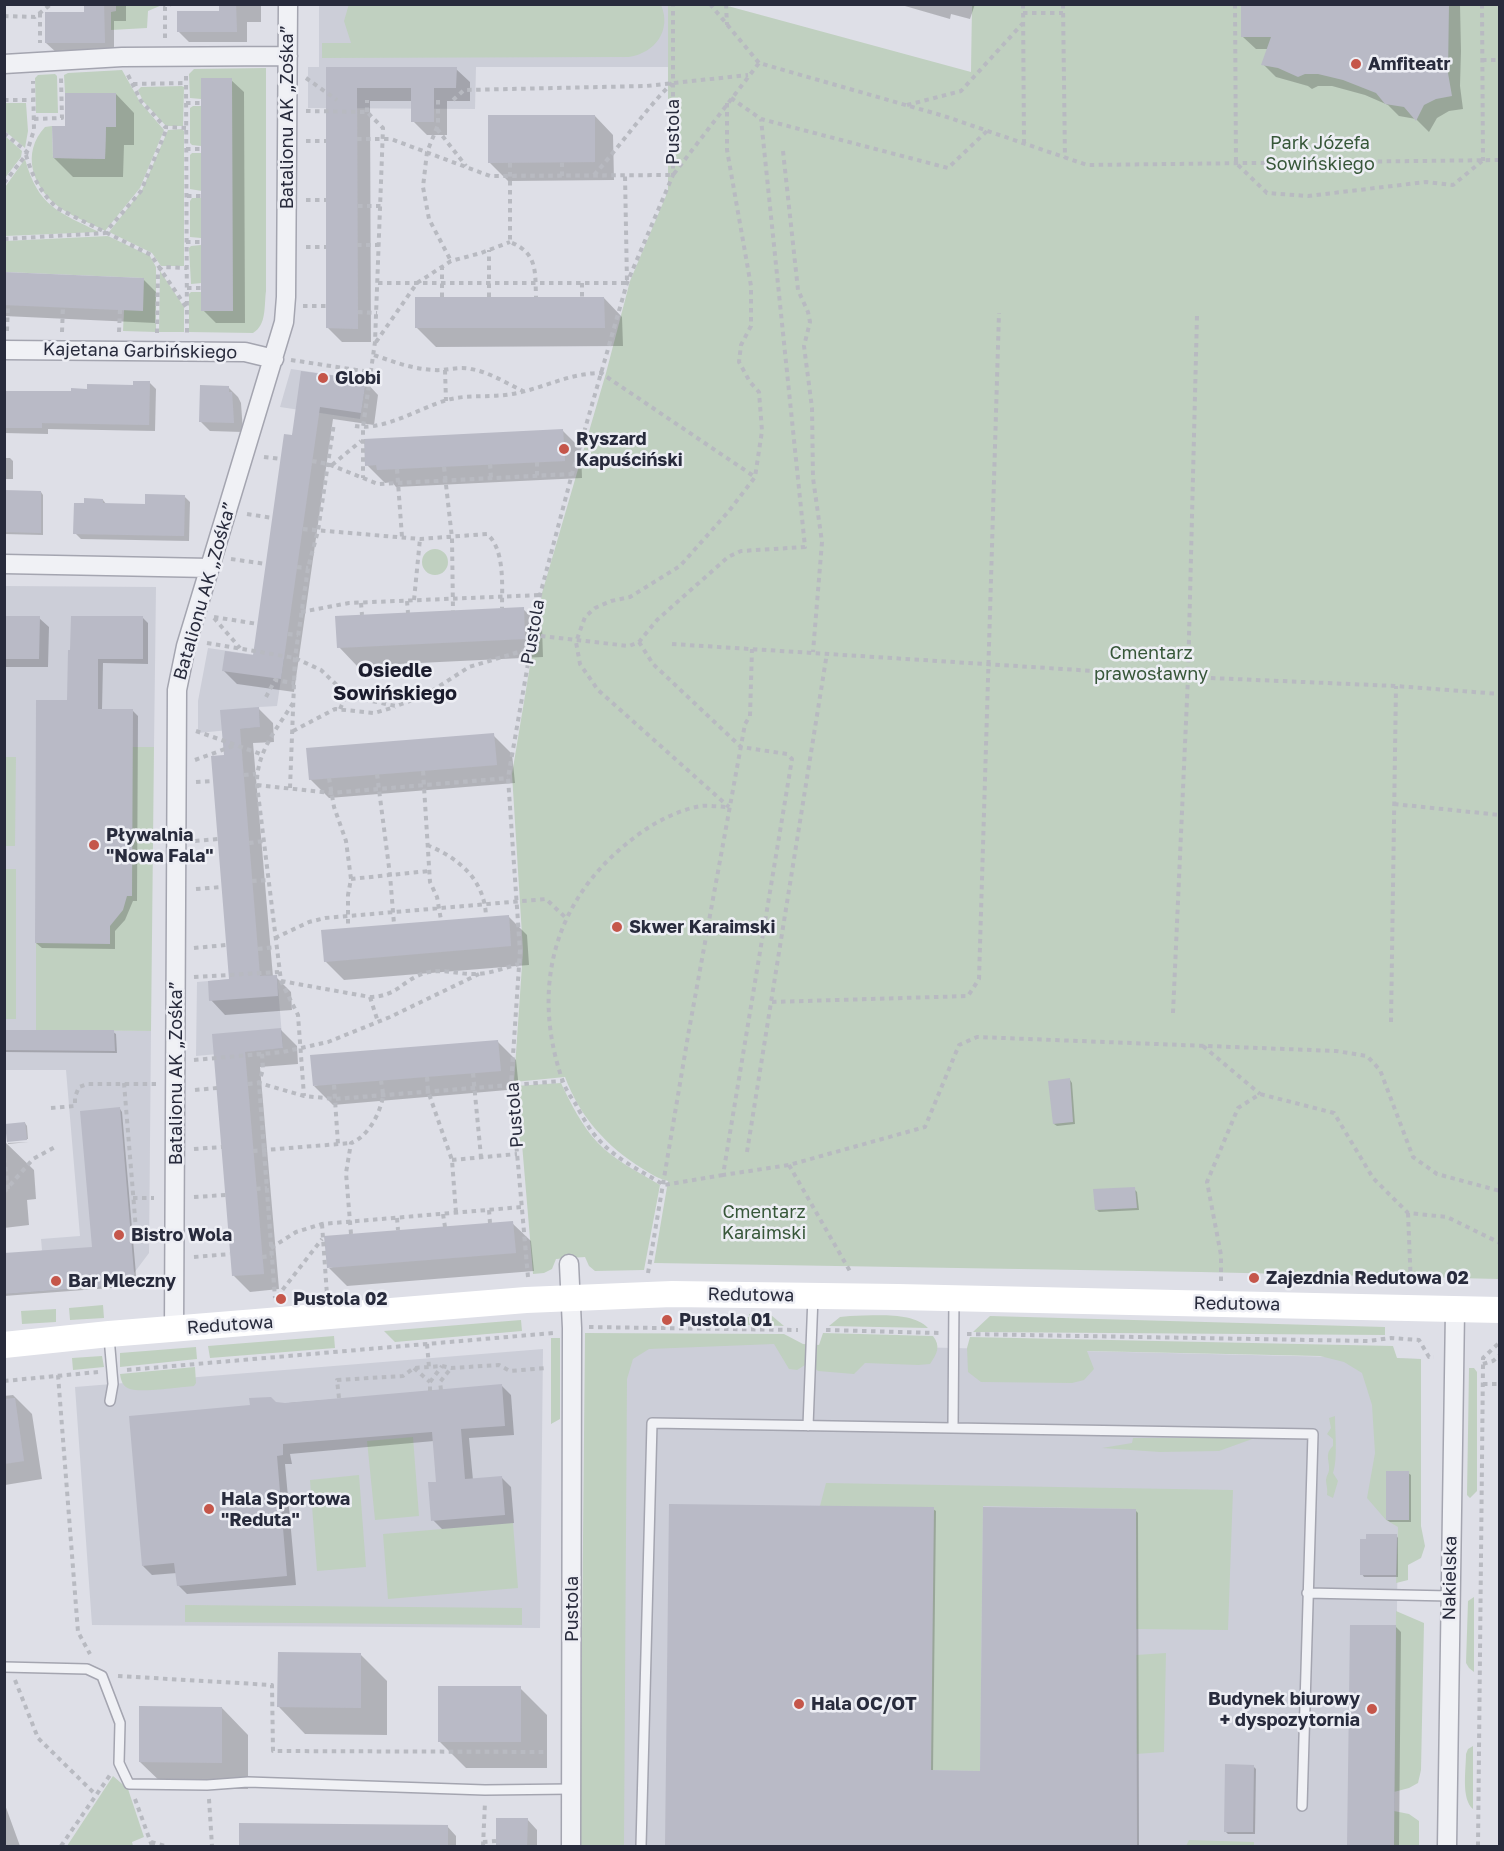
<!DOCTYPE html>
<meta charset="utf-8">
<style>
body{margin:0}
#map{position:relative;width:1504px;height:1851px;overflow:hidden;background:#dedfe7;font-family:"Golos Text",sans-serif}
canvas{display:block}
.frame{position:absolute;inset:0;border:6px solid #282b3c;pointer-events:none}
</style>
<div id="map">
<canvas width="1504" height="1851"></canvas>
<div class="frame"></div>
</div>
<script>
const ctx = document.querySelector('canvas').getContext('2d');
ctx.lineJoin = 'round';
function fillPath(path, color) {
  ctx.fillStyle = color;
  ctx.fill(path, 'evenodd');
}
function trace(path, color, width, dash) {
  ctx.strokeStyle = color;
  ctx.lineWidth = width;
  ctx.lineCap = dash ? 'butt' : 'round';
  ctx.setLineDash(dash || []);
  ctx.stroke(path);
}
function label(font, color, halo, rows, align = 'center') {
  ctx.font = font + ' "Golos Text",sans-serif';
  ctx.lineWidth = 5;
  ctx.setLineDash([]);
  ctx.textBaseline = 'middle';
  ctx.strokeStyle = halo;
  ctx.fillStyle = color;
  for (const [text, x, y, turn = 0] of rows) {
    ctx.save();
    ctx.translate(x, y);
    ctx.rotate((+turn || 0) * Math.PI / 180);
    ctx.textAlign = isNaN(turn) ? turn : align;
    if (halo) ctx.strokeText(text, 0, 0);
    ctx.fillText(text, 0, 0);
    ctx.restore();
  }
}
fillPath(new Path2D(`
 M319,5H668V67H476L475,109L308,108V67H319Z
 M291,369L366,380L360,419L280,407Z
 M5,586L156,587L154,747H36V1029L151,1031L149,1253L134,1273L135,1284L5,1294L42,1250L41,1239L80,1236L66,1070H5Z
 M208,648L284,659L277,706L259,707L260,727L198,733V701Z
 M277,975L283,1048L196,1056L197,982Z
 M614,1340L1421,1359L1398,1528L1394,1846H609Z
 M543,1349L540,1628L92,1625L75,1387Z`), '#ccced8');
fillPath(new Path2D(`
 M349,4L661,5C672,30 655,53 629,57L322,58V43H351L344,21Z
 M116,5V4L162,5L148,11L147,28L111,30V12L116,11Z
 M668,5H724L971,72L972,5H1499V1279L1201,1272L654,1263L668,1181C659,1179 651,1174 643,1169C607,1147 580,1117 565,1077L514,1082L523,951L512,774L542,593L606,373L630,281L668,191Z
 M266,68V291C264,305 267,325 253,333L189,332V294L191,292H202V311H233L201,99L190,98L189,74L194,69Z
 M122,70L140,102L164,130L140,188L105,231C91,223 72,217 59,207C32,187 21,153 45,127L52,126L53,158L105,159L106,127L116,126V93H65L64,75L68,73Z
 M55,74L57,76L58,113H36L35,78L38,75Z
 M182,86L184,87L183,126H166L143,101L138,90L141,87Z
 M4,103H26L28,131L25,148L5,131Z
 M193,106H201V146L192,145L190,143V108Z
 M182,129L184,131V266H161L152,253L109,232L142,190L168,130Z
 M5,136L22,151L21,157L5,178Z
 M192,153H201L202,191L190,189V155Z
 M25,159C38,207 59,212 99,232L5,236V187Z
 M192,198H202L201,238L190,237V201Z
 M108,236L150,256L156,267V332L123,331L124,310L143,278L5,272V241Z
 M201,245L202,283L191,284L189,248L191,246Z
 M160,271L184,307V332H159Z
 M422 562a13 13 0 1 1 26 0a13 13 0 1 1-26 0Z
 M36,747H154L151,1031L36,1030Z
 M5,757H16L15,846H5Z
 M5,869H16V1019H5Z
 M561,1083C571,1104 582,1126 598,1143C615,1161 639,1172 660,1185L644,1270L595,1271L589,1266L585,1257L556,1259L552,1269L544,1273L533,1274L522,1144L518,1143L515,1086Z
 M103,1305L104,1318L70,1320L69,1308Z
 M56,1309V1322L22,1324L21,1311Z
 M749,1314L771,1315L784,1326L692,1323V1316L749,1317Z
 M850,1316C872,1316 912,1311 928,1328L829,1326L840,1317Z
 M990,1316L1385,1327V1335L973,1332Z
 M521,1320L522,1331L395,1342L384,1331Z
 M585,1333L784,1334L803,1344L819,1345L823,1333L933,1336C941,1346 937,1354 930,1364L918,1365L865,1363L854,1374L818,1371L805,1359V1365L797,1370L789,1369L774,1344L649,1349L633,1359L627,1379L624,1846H580Z
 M334,1336L335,1348L210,1358L208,1346Z
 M970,1337L1393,1346L1397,1358L1421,1359V1526L1425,1546L1421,1558L1408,1565V1580L1396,1583L1398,1527L1386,1520L1367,1498L1375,1453L1372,1405L1362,1373L1344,1362L1320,1356L1087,1351L1094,1369L1084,1380L1072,1383L981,1382L968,1372L967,1348Z
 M551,1338H560V1419L551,1424Z
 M196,1347L197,1359L120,1367V1353Z
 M102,1356L104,1367L73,1370L72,1358Z
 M195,1367L196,1383L194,1386C181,1387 140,1393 130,1389C123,1387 121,1381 120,1374Z
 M1469,1368H1474L1477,1372V1491L1470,1498L1467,1495Z
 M1335,1416C1335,1432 1338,1459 1333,1473L1338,1481L1333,1498L1327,1495C1328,1489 1326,1484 1326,1480C1326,1476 1329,1473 1329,1470C1330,1461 1324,1454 1333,1446V1439L1327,1434L1331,1428L1329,1418Z
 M413,1437L419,1516L375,1520L367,1441Z
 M1133,1438H1255L1219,1451L1160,1452L1102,1448L1132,1443Z
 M359,1475L366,1567L317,1571L310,1480Z
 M826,1483L1233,1490L1228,1630L1136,1629V1509L983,1506L980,1771L931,1770L820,1506Z
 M513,1523L518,1588L388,1599L383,1534Z
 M1474,1597V1672L1469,1668L1466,1663L1468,1601Z
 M185,1605L522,1608V1625L185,1622Z
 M1396,1611L1424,1623L1421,1770L1418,1783L1409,1788L1394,1792Z
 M1166,1653L1164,1752L1136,1754V1655Z
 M1473,1746V1809C1461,1799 1466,1770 1466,1754L1468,1749Z
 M113,1776L128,1789L144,1837L132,1842L133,1846H67Z
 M1394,1811L1409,1814L1419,1821V1846H1394Z
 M1189,1840L1254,1842V1846H1186Z`), '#c0d0c0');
fillPath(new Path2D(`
 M86,4H126V21H114V53H57L46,43L86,13Z
 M220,4H261V22H247V42H189L178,31L220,13Z
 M898,4H975L970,19L951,14L950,19Z
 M1243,4H1460L1461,51L1460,86L1463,109L1449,111L1437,118L1429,132L1416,119L1399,116L1388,105L1365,95L1332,86H1318L1312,89L1308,86L1276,77L1263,64L1269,49H1256L1243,37Z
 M328,69H456L470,82V101H447V135H427L413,121V101H370L371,342H342L328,328Z
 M231,80L244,92L245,323H216L203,310Z
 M116,94L134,113V145H124L123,177H73L54,158L66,128Z
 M595,116L613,135L614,180L508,181L489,162Z
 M4,274L143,279L156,292L155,323L4,316Z
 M604,298L622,317L623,346L436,347L417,328Z
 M303,373L365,381L378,395L374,425L333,419L294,692L237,684L224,671L255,657Z
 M149,382L156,389L155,431L48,429V434L4,433V392H73L135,386Z
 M229,388L238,397L241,403L243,432L210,431L201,422Z
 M563,431L581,449L582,478L396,487L392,482L385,483L367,465Z
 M4,458H10L13,461V479H4Z
 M4,492H41L43,495V535L4,534Z
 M184,496L190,502L189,541L81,539L75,533L103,500L107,505H147Z
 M523,609L542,627L543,657L357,666L339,647Z
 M4,618H39L49,627L48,667H4Z
 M143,618L148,623V664L103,663L102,710L133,711L138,716L137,901H133L125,920L115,931V949L42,948L36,943L69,702L71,652Z
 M258,708L273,723L274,742L253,743L273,977H276L291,992L292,1010L225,1015L211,1000L231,980L225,757L222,711Z
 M493,735L512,754L515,783L329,798L310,779Z
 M508,916L527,935L529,965L344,980L325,961Z
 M281,1030L297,1046L298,1064L260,1067L279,1289L250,1292L234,1276L214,1035Z
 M4,1031L113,1032L116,1034L117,1053L4,1052Z
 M497,1041L516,1060L519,1089L333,1105L314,1086Z
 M1070,1080L1072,1083L1075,1124L1057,1126L1054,1124Z
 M120,1109L122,1112L137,1286L4,1296V1255L93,1248Z
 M25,1123L27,1126L28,1139L8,1140V1143L29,1142L8,1144L7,1125Z
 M4,1141L34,1170L36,1199L27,1200L29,1225L4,1228Z
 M1134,1189L1137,1192L1139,1210L1099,1212L1096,1209Z
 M512,1223L531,1241L534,1271L347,1286L329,1268Z
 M502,1386L511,1395L514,1435L469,1438L473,1480L502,1478L511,1487L514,1523L442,1529L433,1520L438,1484L434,1441L290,1454L292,1464H285L296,1585L187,1594L178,1585L177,1573L152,1575L143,1566L276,1404Z
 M13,1395L32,1414L42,1479L5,1485L4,1396Z
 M1408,1473L1411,1475V1522H1390L1387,1520Z
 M671,1506L933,1509L936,1511L933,1772H982L1136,1511L1138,1513L1139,1846H667Z
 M1396,1535L1398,1538V1577H1364L1362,1574Z
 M1351,1626H1395L1401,1632L1399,1846H1349Z
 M360,1654L387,1681V1735L305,1734L279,1707Z
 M520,1688L547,1715V1768H466L439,1741Z
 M222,1708L248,1735V1789L167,1788L140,1762Z
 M1253,1766L1256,1769L1255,1834H1228L1225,1831Z
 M4,1802L20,1846H4Z
 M498,1819H527L537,1830V1846H498Z
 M241,1825L447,1826L456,1836V1846H240Z`), '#0003');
fillPath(new Path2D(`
 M84,4H104L105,43H45V12H84Z
 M219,4H236L237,32H177V11H219Z
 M1241,4H1449L1448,73L1452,96L1436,99L1424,105L1416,121L1404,107L1385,104L1376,93L1343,80L1318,74H1305L1298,77L1278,68L1261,65L1271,37H1241Z
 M326,67H457L456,88H434V122H411V88H357L358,329L326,328Z
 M201,78H232L233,311H201Z
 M65,93H116V127H106L105,159L53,158L52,126H65Z
 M488,115H595V162L488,163Z
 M4,272L144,278L143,311L4,305Z
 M415,297H604L605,328H415Z
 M301,371L366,380L361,413L320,407L281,679L222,671L225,651L253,655L284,434L292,435Z
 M133,381H150L149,425L42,423V428H4V391H71V388L87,389V384L133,385Z
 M200,385L229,386V392H232L234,423L199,422Z
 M563,429L565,461L377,470L376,465L365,466L364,439Z
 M4,490L41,491V533L4,532Z
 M145,494L185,495L184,536L73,534L74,503H84V498L103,499V503L145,504Z
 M524,607L525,639L337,648L335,616Z
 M4,616H40L39,659H4Z
 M71,616H143V659H98V709H133L132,896H127L123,910L110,926V944L35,943L36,700H67L68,650H70Z
 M259,707L260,727L240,729L260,976L277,975L278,996L209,1001L208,981L229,979L211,756L224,755L220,710Z
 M494,733L497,765L309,780L306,748Z
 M509,915L511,946L324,962L321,930Z
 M281,1028L283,1048L245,1052L264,1274L232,1276L212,1034Z
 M4,1030H114L115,1051L4,1050Z
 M498,1040L501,1071L313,1086L310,1055Z
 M1070,1078L1073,1122L1053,1124L1048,1081Z
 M120,1107L135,1284L4,1294V1253L92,1247L80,1111Z
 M25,1122L27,1140L7,1142L5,1124Z
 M1135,1187L1137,1208L1095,1210L1093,1189Z
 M513,1221L516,1253L327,1268L324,1236Z
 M502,1384L505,1426L461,1429L465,1479L502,1476L505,1515L431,1521L428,1482H436L432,1432L283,1444V1455L277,1456L287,1576L177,1586L174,1563L142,1566L129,1416L250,1405L249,1398L271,1397L276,1402L285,1403Z
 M15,1398L24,1461L4,1464V1399Z
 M1386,1471H1409V1520H1386Z
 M669,1504L934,1507L931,1770L980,1771L983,1507L1136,1509L1137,1846H665Z
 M1366,1534H1397L1396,1575H1360V1539H1366Z
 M1350,1625H1396L1394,1846H1347Z
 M278,1652L361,1653V1708L277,1707Z
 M438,1686H521V1742H438Z
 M139,1706L222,1707V1763L139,1762Z
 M1225,1764L1254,1765L1253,1832H1224Z
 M496,1818H528L527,1846H496Z
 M239,1823L448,1825V1846H239Z`), '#b9bac6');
const lane = new Path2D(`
 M109,1337L113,1384L110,1401
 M808,1426L813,1296
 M953,1428L954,1299
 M1307,1593L1450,1596
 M4,1667L87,1669L102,1676L120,1723L119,1763L129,1784L207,1785L248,1782L485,1790L572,1789
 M641,1846L652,1423L1313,1434L1302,1806`);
const street = new Path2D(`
 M4,64L122,57L288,56
 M4,350L245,352L274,359
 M4,564L210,568
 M569,1264L572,1328L571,1846
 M174,1329L177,690L186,646L284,322L286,297L288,4
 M1447,1846L1455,1310`);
trace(lane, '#a4a5b0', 12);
trace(street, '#a4a5b0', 21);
trace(new Path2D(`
 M710,4L759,63L944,116L1087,165L1500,160
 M726,4L727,25
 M1023,4L1024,144
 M1063,4L1065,158
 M1235,4L1236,165
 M1482,4L1483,161
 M40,13V43
 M1023,13H1063
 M4,16L35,17L51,4
 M165,38V7L171,4
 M1482,60H1500
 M128,75L141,101L165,127L186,128
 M186,76L187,333
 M306,78L337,100
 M133,84L186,83
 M731,98L761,119L948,168L987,131
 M4,100H33
 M438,100V125L427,152L423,187L429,219L451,261
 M453,100L464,90L646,86L748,75
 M186,103H201
 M727,103V150L751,286V326L741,345L739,362L750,382L759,392L762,431L755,477L729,511L680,566L630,597L611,601L595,608L585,617L576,642L580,664L598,690L729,807
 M907,105L961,91L1023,23
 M306,111L367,112L383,128L375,342L363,427V478
 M367,112V100
 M34,119L62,118L61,78
 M437,129L466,166
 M4,133L27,152
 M357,139H391L490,176L673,175L759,63
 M306,141H326
 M186,149H201
 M783,151L798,290L808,312L810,322L804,346L812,408L813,478L822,542L813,652
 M26,155C32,176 41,193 57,208L151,255L186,307
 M510,163V242C538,253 535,272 536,297
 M1238,165L1267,193L1308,196L1426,182L1453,185L1482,161
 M594,175C621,145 644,111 672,83
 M562,176V162
 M4,183L26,155L34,130L33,81
 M187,196H201
 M306,200H326
 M358,206H381
 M4,239L105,233L141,191L167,128
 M186,242H202
 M357,245H379
 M306,247H326
 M378,283H627L625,175
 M582,283V297
 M187,288H202
 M442,297V265
 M489,297V250
 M303,306H326
 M358,312L377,313
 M7,331L8,305
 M62,332L63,307
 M119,332L120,310
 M157,333L158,271L162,267L187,268
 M376,342L417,283L451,261L481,253L510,242
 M374,355C394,362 413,369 434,370C446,371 458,366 471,369C489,372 506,383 523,391
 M291,360L370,372
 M445,370L446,401
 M355,426C385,431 419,408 447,400C468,394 490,398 512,394C542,389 569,373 601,373L755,477
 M264,457L281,459
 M312,461L328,464L378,484L572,474
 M537,462V476
 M490,464L491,478
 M332,465L361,441
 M444,467L452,538L453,611
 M397,469L402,537
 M247,514L273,518
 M303,529L420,539L487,534C505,549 502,586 502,608
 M231,559L266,564
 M297,567L308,568
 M414,600L420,539
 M407,601L408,613
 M361,603L362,615
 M301,612L349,603L540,595
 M214,617L258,624
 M214,618L240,648
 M288,634L298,635
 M532,635L629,646L639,642L657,620L728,557L741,551L805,547L761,119
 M639,642L653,664L741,747L787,754L792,759L723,1175L789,1165L925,1127L959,1045L977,1037L1336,1051L1367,1056L1380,1070L1413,1157L1437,1174L1500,1191
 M207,643L295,658L321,670L342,690L357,698L396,706L424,696L469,667L529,649
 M672,644L1188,677L1396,686L1500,694
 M266,697L275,680L294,683
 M293,703C277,729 256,752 257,785L281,981L298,1015L304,1096
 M340,709L347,693
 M196,731L261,754
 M293,731L335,709L374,713L395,707
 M195,760L236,745
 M423,771L430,882L437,897L441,920
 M377,774L390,875L394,924
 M244,775L256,774
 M329,778L334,807L346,841L351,879L348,895V928
 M196,782L213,781
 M257,785L331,793L508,778
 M290,788L295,658L308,568L318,531L334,423
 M1394,804L1500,815
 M195,841L218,839
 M249,843L264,841
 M427,845C459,858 485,880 486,917
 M351,879L429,871
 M252,881L268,880
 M196,889L222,887
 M275,938L309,922L325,918L546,899L566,918
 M194,948L226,945
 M258,949L276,947
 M194,977L279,972
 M281,981L370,997C399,996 402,980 425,973C443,968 460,975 477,974C489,974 507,967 519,964
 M370,997L378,1022
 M772,1002L968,996L979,979L999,313
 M1173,1013L1188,677L1197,315
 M1391,1022L1396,686
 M1203,1046L1260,1094
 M262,1054L263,1069L259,1083L275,1298
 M194,1060L283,1052L328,1042L390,1017L479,974
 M473,1073L481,1157
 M427,1077L428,1091L452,1160L456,1213
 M124,1083L137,1242
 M248,1084L259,1083L304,1096L335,1099L562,1081
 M334,1085L338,1144
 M195,1090L217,1088
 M51,1108L75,1106V1097L79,1087L88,1084H156
 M194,1149L222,1147
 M253,1151L351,1143
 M747,1152L827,653
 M4,1158L8,1189
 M452,1160L517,1154
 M789,1165L851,1273
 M723,1175L664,1185C643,1172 617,1160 600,1141C590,1131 582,1116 575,1103C570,1096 565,1088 562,1079C532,991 552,905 625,845C646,827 673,811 701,806C710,805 720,807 729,807
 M256,1189L267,1188
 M4,1192L33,1159L55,1147
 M194,1197L226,1195
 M133,1198H154
 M489,1210L490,1223
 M1408,1213L1411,1286
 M443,1214L445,1227
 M397,1218L398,1230
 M322,1224L327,1295
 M351,1234L346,1173L351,1143C367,1137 378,1117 382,1101C384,1095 382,1087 381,1081
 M271,1248L296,1232L322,1224L522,1207
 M194,1257L230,1254
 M262,1257L272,1256
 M648,1273L689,1030L745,724L750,716L752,649
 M528,1277L511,1085L520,951L508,778L540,595L572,474L627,283L673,175V4
 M1221,1281V1255L1207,1182L1238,1108L1260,1094L1334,1113L1373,1178L1408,1213L1447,1217L1500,1243
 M277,1297L322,1239
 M589,1327L798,1330
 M826,1330L939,1333
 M967,1334L1368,1341L1391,1338L1419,1340L1429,1357H1434
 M427,1344L429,1367
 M1483,1364L1493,1361L1500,1355
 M414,1368L430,1382
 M127,1370L553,1333
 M58,1375L78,1632L90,1654
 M4,1381L98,1372
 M1483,1384H1500
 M441,1390L440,1382L451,1368
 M430,1391V1382L442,1366
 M339,1398L337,1380L403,1376L414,1368L442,1366L451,1368L499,1365L510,1371L546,1368
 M118,1676L272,1685L273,1751L544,1752
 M15,1680L38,1738L96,1795
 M135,1799L152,1846
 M209,1799L212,1846
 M151,1842L165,1846
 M483,1842L496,1841
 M61,1846L110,1775
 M483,1846L485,1802
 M1478,1846L1483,1364V1358L1500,1342`), '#b8bac1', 4, [4.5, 4.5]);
trace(lane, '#f0f1f5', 9);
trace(street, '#f0f1f5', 18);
trace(new Path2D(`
 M4,1345L109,1334L526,1300L672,1294L898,1297L1500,1310`), '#fff', 26);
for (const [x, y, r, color] of [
 [1356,64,6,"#c5564a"],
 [323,378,6,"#c5564a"],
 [564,449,6,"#c5564a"],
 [94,845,6,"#c5564a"],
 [617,927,6,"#c5564a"],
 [119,1235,6,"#c5564a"],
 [1254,1278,6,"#c5564a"],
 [56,1281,6,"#c5564a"],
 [281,1299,6,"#c5564a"],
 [667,1320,6,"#c5564a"],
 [209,1509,6,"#c5564a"],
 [799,1704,6,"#c5564a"],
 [1372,1709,6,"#c5564a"]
]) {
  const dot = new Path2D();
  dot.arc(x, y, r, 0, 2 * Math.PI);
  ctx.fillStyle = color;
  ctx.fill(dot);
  trace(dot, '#edeef4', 2);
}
label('bold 18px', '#282b3c', '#edeef4', [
 ["Amfiteatr",1368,64],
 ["Globi",335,378],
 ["Ryszard",576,439],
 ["Kapuściński",576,460],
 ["Pływalnia",106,835],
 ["\"Nowa Fala\"",106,856],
 ["Skwer Karaimski",629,927],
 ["Bistro Wola",131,1235],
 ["Zajezdnia Redutowa 02",1266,1278],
 ["Bar Mleczny",68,1281],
 ["Pustola 02",293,1299],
 ["Pustola 01",679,1320],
 ["Hala Sportowa",221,1499],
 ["\"Reduta\"",221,1520],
 ["Budynek biurowy",1360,1699,"right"],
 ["+ dyspozytornia",1360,1720,"right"],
 ["Hala OC/OT",811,1704]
], 'left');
label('18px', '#282b3c', '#edeef4', [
 ["Batalionu AK „Zośka”",287,117,-90],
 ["Pustola",673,132,-90],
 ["Kajetana Garbińskiego",140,351,1],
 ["Batalionu AK „Zośka”",205,591,-74],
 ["Pustola",533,632,-80],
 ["Batalionu AK „Zośka”",176,1073,-90],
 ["Pustola",515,1115,-94],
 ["Redutowa",751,1295,1],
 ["Redutowa",1237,1304,1],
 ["Redutowa",230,1325,-4],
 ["Nakielska",1450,1578,-89],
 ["Pustola",572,1609,-90]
]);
label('18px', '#375739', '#edeef4', [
 ["Park Józefa",1320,143],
 ["Sowińskiego",1320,164],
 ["Cmentarz",1151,653],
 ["prawosławny",1151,674],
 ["Cmentarz",764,1212],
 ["Karaimski",764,1233]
]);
label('bold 20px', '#1b1c2d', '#edeef4', [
 ["Osiedle",395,671],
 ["Sowińskiego",395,694]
]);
</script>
